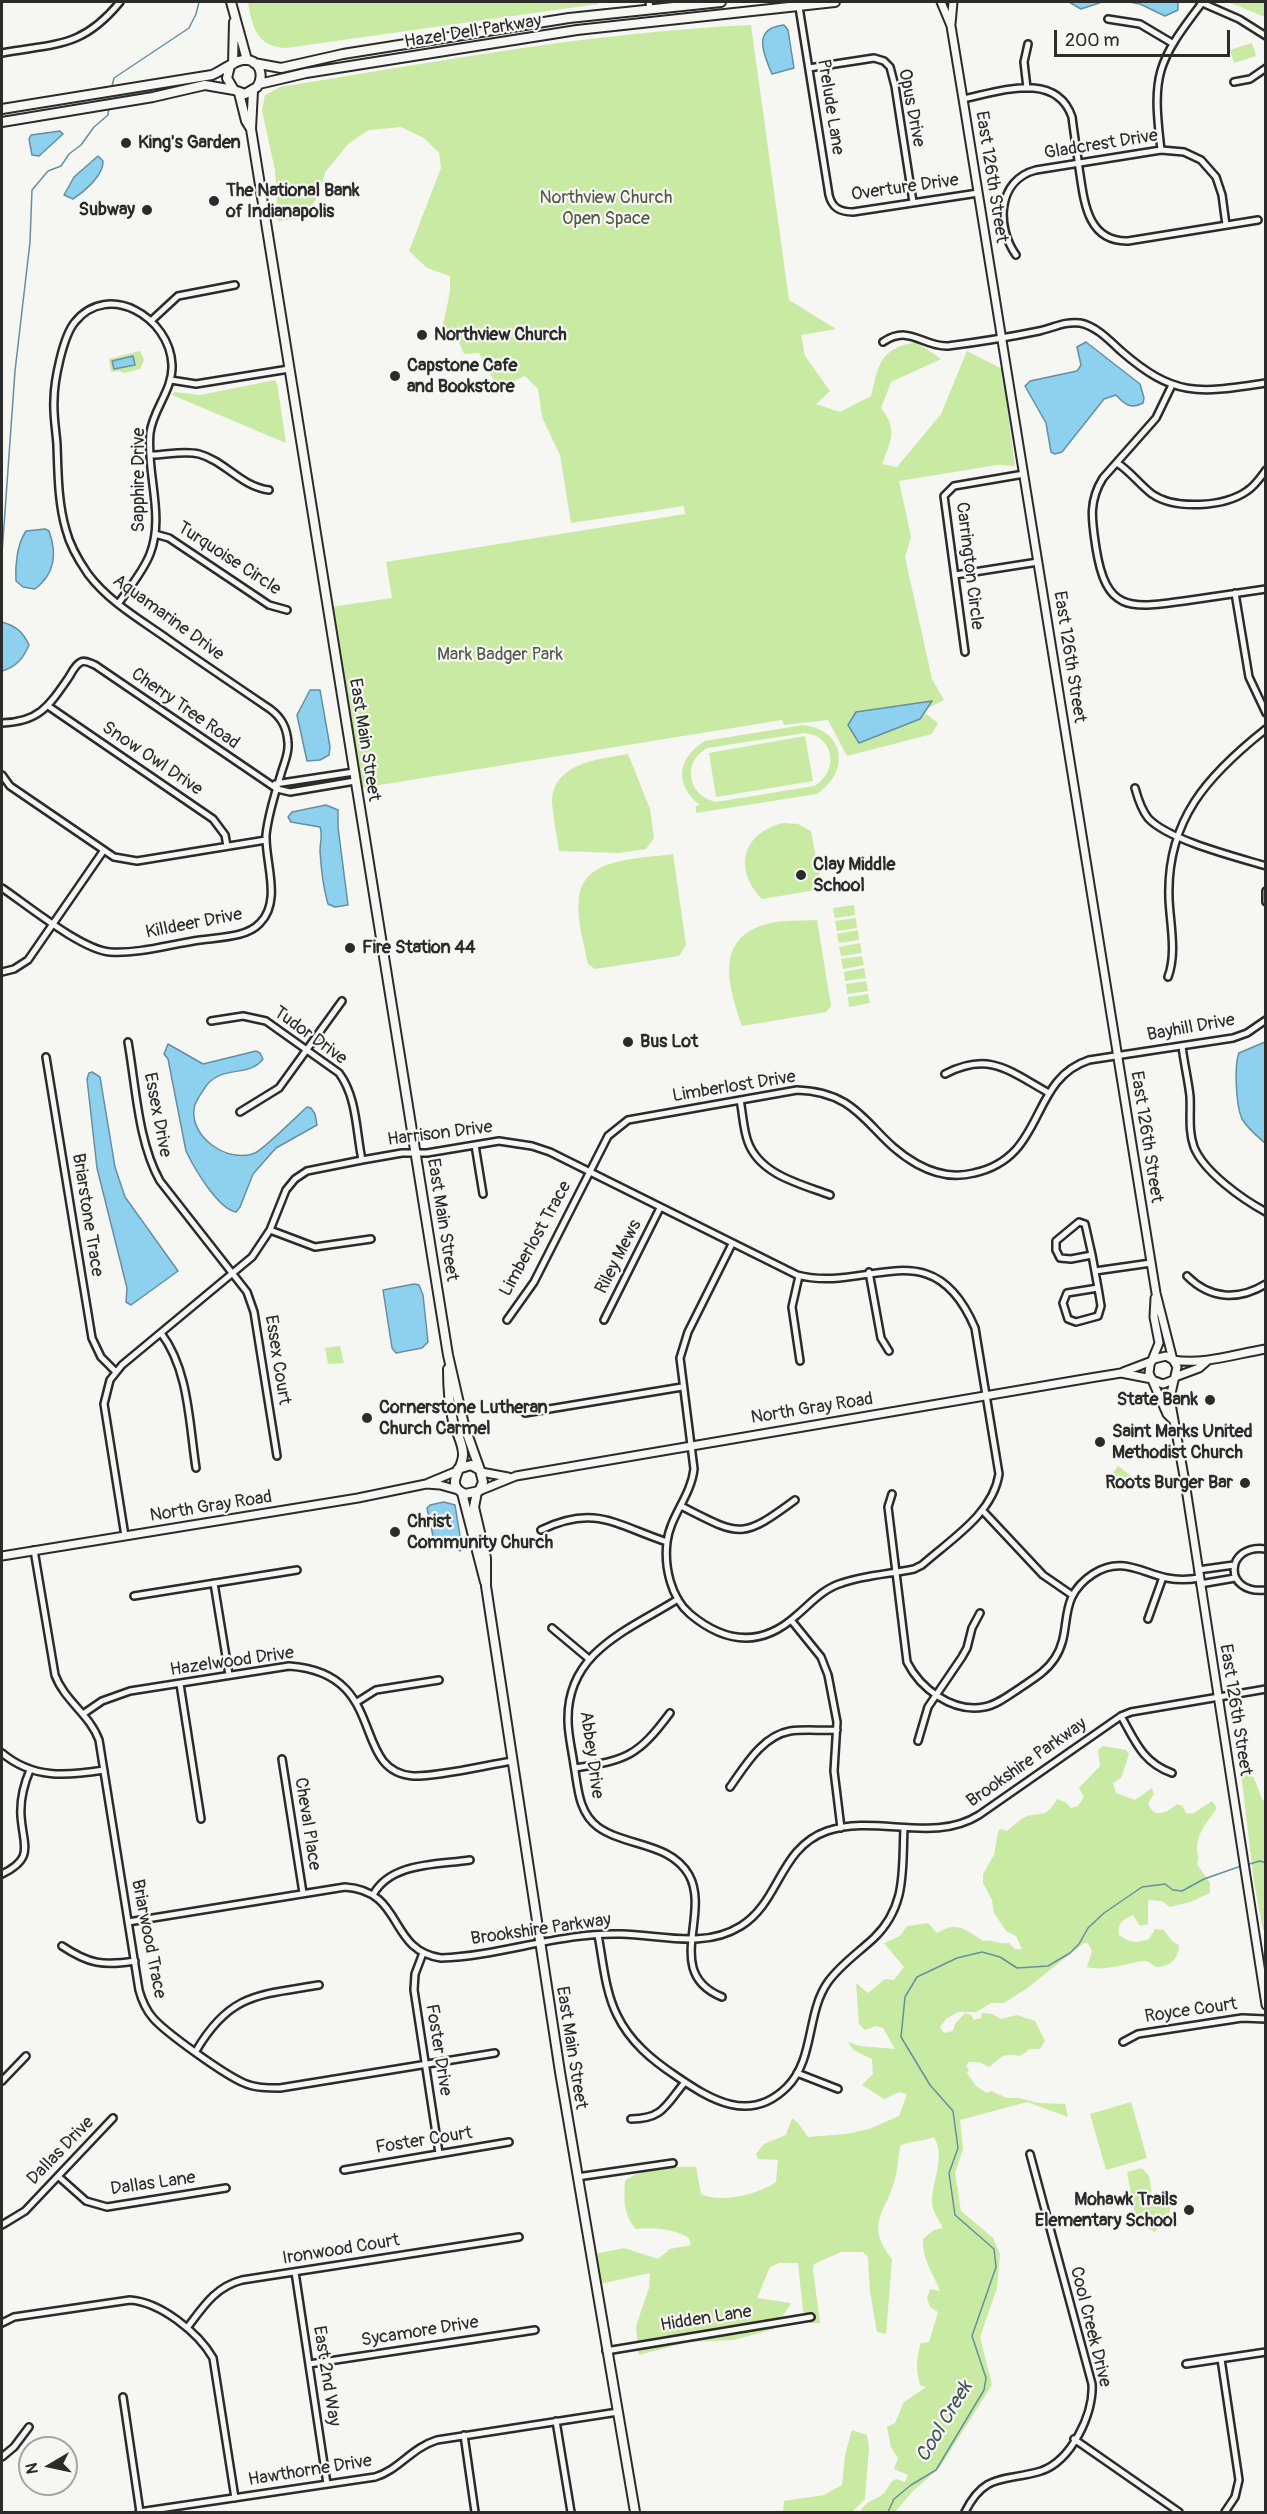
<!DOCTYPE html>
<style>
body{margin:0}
#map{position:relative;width:1267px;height:2514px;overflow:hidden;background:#f6f6f2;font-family:Pangolin,sans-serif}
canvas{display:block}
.frame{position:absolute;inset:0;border:3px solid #2b2b2b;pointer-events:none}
.north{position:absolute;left:18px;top:2436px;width:60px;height:60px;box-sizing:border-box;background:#f6f6f2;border:2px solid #a5a5a2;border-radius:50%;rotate:261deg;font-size:16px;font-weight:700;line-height:24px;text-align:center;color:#2b2b2b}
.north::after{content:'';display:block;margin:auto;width:21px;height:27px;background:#2b2b2b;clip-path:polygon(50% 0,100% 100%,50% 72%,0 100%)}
.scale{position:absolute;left:1054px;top:30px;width:176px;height:27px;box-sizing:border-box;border:3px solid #2b2b2b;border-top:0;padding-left:8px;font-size:18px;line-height:21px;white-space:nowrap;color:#2b2b2b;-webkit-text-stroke:4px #f6f6f2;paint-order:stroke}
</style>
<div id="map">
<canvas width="1267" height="2514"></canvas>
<div class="frame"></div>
<div class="north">N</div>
<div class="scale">200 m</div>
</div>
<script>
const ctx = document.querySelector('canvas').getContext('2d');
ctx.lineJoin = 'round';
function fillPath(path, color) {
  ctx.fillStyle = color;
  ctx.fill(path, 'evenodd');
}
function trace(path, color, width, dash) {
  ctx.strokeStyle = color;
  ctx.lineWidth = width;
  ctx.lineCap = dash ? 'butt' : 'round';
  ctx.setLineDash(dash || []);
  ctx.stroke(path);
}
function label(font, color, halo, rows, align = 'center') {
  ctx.font = font + ' Pangolin,sans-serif';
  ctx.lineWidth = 4.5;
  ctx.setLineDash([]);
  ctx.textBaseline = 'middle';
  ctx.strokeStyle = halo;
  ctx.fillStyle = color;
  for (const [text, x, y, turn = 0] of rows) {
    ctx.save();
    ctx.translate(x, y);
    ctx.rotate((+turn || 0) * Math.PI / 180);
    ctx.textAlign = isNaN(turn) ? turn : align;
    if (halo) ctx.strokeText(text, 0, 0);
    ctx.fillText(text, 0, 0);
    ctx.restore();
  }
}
fillPath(new Path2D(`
 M248,2H598V4L286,48C257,47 252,27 248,2Z
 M1228,2H1265V17Z
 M751,25L789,300L836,329L801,335L805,356L830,391L816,404L840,412L871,396C879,364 879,349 916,342L941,359L891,382L881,408C898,429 891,441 882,464L897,467L941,414L967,351L1002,369L1015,466L997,465L899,481L911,537L905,557L932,679L944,700L922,711L938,723L932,734L847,756L828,720L784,725L782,720L361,788L331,607L392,598L386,562L685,514L684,506L571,523L560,455L542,417L538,389L525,376L498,388L479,353L464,354L455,333L442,329L450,292V276L427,268L409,251L441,168L439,153L424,138L401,127L369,130L349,143L326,171L316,199L305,218L278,221L275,170L262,111L265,95L280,87C436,62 592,32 751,25Z
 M1252,43L1256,56L1234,63L1230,50Z
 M140,351L144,360L140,369L124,373L120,371L111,372L109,359Z
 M275,380L277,383L286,443L172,395L174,392L200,395Z
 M803,725C845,730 851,771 817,794L696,813V806L700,805C674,785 677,758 705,741ZM805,733C835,736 839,772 814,786L716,802C688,796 681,763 707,748Z
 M805,736L813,781L716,797L709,753Z
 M628,754L650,809L654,838L646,849L619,853L559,851C557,835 553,819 552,803C552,763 599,759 628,754Z
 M783,823L798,824L811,831L821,885L816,890L762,899C733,869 742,833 783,823Z
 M673,854L686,945L679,956L595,969L588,964C584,943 576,918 579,898C583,856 642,859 673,854Z
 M854,905L855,915L835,918L833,908Z
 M856,918L857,928L837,931L835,921Z
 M817,920L831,1006L826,1012L742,1026C728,985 713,936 771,923C785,920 802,921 817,920Z
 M858,930L859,940L839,943L837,934Z
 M860,943L862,953L841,956L839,947Z
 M862,956L864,965L843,969L841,959Z
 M864,968L866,978L845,981L844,972Z
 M866,981L868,991L847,994L846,984Z
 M868,994L870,1003L849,1007L848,997Z
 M340,1346L344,1363L328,1364L325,1348Z
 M1118,1466L1134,1478L1126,1482L1125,1486H1121L1109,1478Z
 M1103,1746L1126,1750L1129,1754L1121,1778L1113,1783L1116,1793L1135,1800L1152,1788L1154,1794L1148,1803C1154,1820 1168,1812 1177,1804L1182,1806L1187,1814L1194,1813L1212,1801L1217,1808C1209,1820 1198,1831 1197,1846C1196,1853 1200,1857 1197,1864L1210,1883V1893L1190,1902L1170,1907L1162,1901L1148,1900V1924L1140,1926L1133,1915C1123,1919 1117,1923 1119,1935C1130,1943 1136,1943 1149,1939L1155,1929L1164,1930L1172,1941L1179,1945C1178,1960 1171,1966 1156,1967L1147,1961C1126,1962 1108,1972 1087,1967L1092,1951L1088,1943H1084L1026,1989L1004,2003H991L976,2012H958L946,2019L940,2027L944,2033L953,2031L955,2024L965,2013L971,2015L974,2020L981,2018L982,2013L992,2014L1001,2019L1017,2015L1035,2021L1045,2041L1040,2049H1030L1020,2056C1001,2053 1002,2057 989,2067L979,2062H969L966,2066L969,2070L967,2073L976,2086L987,2093L991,2091L1007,2098H1019L1038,2103L1065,2104L1068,2117L1027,2102L960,2120L963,2149L955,2173L961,2211L993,2238L1000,2254L997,2288L980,2337L992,2385L940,2467L912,2492L895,2512H862L861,2510C871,2497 876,2501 884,2493C889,2488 889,2482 896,2479L905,2482L908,2475L894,2469L898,2458L891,2447L887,2427L895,2423L904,2402L926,2387L920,2385C916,2370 916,2358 921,2343L929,2342L938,2312L930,2307L927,2298L930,2289L940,2291C933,2273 922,2259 923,2239L934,2230L943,2228C939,2220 932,2211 932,2202C932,2179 946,2159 934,2137C922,2142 911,2140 900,2146C898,2157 898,2168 895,2179C886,2213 864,2223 892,2259L886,2334L877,2332L870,2292L868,2257L863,2252H841L814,2264L813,2270L820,2323H810L803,2311L798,2263H779L770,2267L757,2298L791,2303C786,2313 779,2319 774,2329L734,2340L688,2342L639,2355L636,2326L649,2288L650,2273L600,2284L595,2254L624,2248L658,2259L670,2249L691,2245L689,2238C674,2229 653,2227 636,2229C623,2214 624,2200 625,2181C639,2168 677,2166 696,2167L701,2194C719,2204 760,2194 776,2182L778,2160L758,2159L756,2154L764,2144L786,2135L792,2118L798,2123L808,2137L846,2134L869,2129L899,2116L907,2094L899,2092L884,2099L862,2085L873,2074L872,2059L853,2050L848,2042L860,2046L895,2049L883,2028L876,2026L865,2030L859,2024L856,1983L868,1993L885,1979L894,1980L904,1967L884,1943L900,1936L907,1926L928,1923L937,1933C958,1921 964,1929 983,1941C993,1939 999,1945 1009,1943L1015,1949H1022L1016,1936L1006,1931L994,1913L992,1900L983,1883V1874L994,1855L998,1832L1000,1829L1007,1831C1012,1827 1018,1821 1023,1818C1039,1810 1045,1821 1057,1799L1065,1802L1071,1808L1078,1806L1084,1797L1079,1788L1100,1766L1098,1750Z
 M1240,1765L1254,1778L1262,1799L1265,1802V1930H1263L1254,1882Z
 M1131,2102L1147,2158L1106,2170L1090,2114Z
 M1142,2168L1149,2176L1152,2195L1169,2193V2196L1172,2201L1168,2219L1161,2223L1155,2232L1136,2222L1127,2172Z
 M852,2430L867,2435L869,2448L865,2499L852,2512H783L784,2501L824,2495L842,2485L845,2455Z`), '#c8eaa3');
const water = new Path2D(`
 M1069,2H1102L1081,9Z
 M1129,2H1178V10L1165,16L1140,4Z
 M784,25L788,30L794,68L772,74C763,53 752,28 784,25Z
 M60,131L63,134L39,156L32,155L29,139L31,135Z
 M98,156L103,161C104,175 84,192 73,199L64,195L74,177Z
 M1086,342L1140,384L1144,398L1143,403C1131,410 1124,404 1116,395L1104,399L1062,452L1055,454L1051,452L1046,423L1025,386L1030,381L1077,371L1081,365L1077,347Z
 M133,356L135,365L114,369L112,361Z
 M45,529L49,531C57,553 55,574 35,589L23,587L16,581C15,565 17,544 26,531Z
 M2,622C16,626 23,632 29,645C23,659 16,667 2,671Z
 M310,690H320L330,747L329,755L320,760L307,761L297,715Z
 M932,701L920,719L859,743L848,725L856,712Z
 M326,805L338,810V827L348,905L335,907L328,904C323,887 321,868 320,851C320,842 323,835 320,827L291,822L288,817L292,812Z
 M1265,1042V1143C1257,1136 1248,1129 1242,1119C1236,1106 1234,1066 1239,1053Z
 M168,1044L203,1064L256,1051L260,1053L263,1059C248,1079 220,1063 204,1089C201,1094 194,1103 194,1109C190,1138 229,1164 255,1153C264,1149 297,1116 307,1107L311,1108L315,1114L317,1125L276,1148L253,1174L240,1207L236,1212C218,1209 194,1168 186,1151L168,1059L164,1054Z
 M92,1072L100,1077L115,1167L125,1197L178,1271L131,1305L126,1302L127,1288L97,1168L87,1079L89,1073Z
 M414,1284L419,1285L423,1295L428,1342L422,1348L396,1353L392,1348L383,1290Z
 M444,1502L455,1505L462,1548L460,1551L449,1541L435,1539L433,1536L427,1508L430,1505Z`);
fillPath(water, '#8dd1ef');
trace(water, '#668fa1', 1.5);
trace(new Path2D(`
 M111,90L114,78L189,28L196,14L199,2
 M2,554L15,371L30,242L32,190L48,171L61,166L69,154L81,145L94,127L108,115L109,106
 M1246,1865L1260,1861L1266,1863
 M888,2512L894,2499L911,2485L936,2470L984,2390L986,2378L972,2336L996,2267L994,2249L955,2215L949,2173L958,2148L953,2111L930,2085L901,2037L905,1997L917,1977L957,1958L982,1952L1000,1957L1017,1968L1048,1966L1070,1953L1079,1944L1088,1928L1104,1913L1142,1887L1165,1884L1173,1890L1182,1891L1204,1879L1241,1866`), '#668fa1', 1.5);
const minor = new Path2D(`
 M649,2L650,8
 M1200,2L1239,19L1266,36
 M799,7L829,195C832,208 840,212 853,212L978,193
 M1108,19L1140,24L1172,43
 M2,53C57,43 82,48 120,2
 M809,68L874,58L884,61L890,67L895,86L913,202
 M1234,82L1250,79L1266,68
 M1027,88L1024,62L1028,44
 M963,99C998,92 1056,70 1072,117C1074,134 1077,151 1079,168C1084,199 1086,242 1128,241L1258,220
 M1161,150C1152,75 1156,63 1202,3
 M1016,255C996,227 997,180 1036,170L1161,150L1184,152L1201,160L1216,177L1222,195L1226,225
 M152,320L178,296L235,285
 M883,342C910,324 922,347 948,346C979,342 1010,337 1039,331C1053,328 1065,321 1080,323C1096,326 1109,340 1121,351C1175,398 1199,393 1266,383
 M171,380L196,384L289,369
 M1172,385L1156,418L1103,478C1088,502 1092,521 1096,548C1106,611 1128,609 1184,601C1211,597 1238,593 1266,589
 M152,455C167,455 184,450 199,454C225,461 240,486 269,490
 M1117,463C1130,471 1140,485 1152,494C1175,510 1224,507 1247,491C1255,486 1260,478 1266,470
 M155,534L169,538L269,605L287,610
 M955,575L1038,562
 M1235,593L1249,677L1266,713
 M965,652L944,496L954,486L1024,474
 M48,706L213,819L225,835L227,846
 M2,723C39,722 49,706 69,677C72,672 75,665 81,662C85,660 90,663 95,665L277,789L290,792L355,781
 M2,775L10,786L114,857L137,861L266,840
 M275,784L354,772
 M1135,788C1138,799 1141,809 1148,818C1168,840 1236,857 1266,866
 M2,888C27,905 82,950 110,952C139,954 171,944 200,940C219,937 246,938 260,923C282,901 265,863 266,835C268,815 275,793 281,774C284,763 289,754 288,743C287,728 282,718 270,709C236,686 202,663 169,640C141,620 109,602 88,574C79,561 70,546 66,530C58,503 58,473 57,445C56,430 53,415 54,400C54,381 63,336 75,322C108,281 170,317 172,365C173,390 153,409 150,433C146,473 165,516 150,554C143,572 129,588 118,604
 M1266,891V902
 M2,972L14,969L28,960L104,850
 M1168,977C1177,953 1170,924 1169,899C1166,820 1208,775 1266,729
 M211,1021L243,1016L266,1021L339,1073C357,1097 356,1131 362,1160
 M128,1042C136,1087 138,1142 160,1181L247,1292L254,1312L277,1456
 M1182,1046C1184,1063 1188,1079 1190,1096C1191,1114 1188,1130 1194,1147C1204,1172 1242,1199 1266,1212
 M46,1057L92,1338L101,1357L115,1371
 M945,1074C990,1051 1009,1071 1049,1093
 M740,1100C743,1114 743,1129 748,1142C760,1175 801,1184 830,1195
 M240,1112L279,1088L342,1001
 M475,1145L483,1194
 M1079,1222L1085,1224L1092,1255L1071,1259L1060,1258L1056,1250V1241Z
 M270,1230L315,1247L371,1239
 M1092,1255L1098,1288
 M1095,1271L1151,1263
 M869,1272L881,1338L889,1351
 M799,1276L792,1307L800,1361
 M1187,1276C1210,1299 1238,1301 1266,1284
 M1098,1288L1101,1306L1098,1316L1076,1322L1068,1319L1063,1303L1067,1293Z
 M507,1320L534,1282L608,1136L628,1120L797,1090C864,1092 868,1137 917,1164C935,1174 955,1178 974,1173C1047,1157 1028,1080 1089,1060L1233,1038L1247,1033L1266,1020
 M604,1320L660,1208
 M161,1333C189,1370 189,1423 196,1468
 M525,1413L682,1387
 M892,1494L888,1507L907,1662C920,1688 952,1713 984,1707C997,1705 1009,1695 1020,1688C1033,1679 1046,1672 1055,1658C1074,1629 1055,1599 1093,1574C1121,1556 1140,1572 1167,1578C1177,1580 1188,1580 1199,1578
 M681,1506C740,1536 741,1540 795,1500
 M983,1511L1043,1575L1072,1595
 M541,1530C595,1504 616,1525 667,1542
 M125,1536L104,1404L110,1380L122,1365L252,1257L270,1230L286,1190L295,1179L307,1171L362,1160L402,1153H427L499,1141L532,1146L550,1152L797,1275C867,1294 932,1227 975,1328L999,1474C993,1514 950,1540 922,1565L914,1569C890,1574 865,1575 842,1583C824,1588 811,1603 797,1615C762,1647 726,1644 690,1614C671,1598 664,1567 667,1542C670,1516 691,1496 694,1469L680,1358L688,1332L732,1244
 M1266,1549C1225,1543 1222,1595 1266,1590
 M34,1550L55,1675C64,1700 90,1715 99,1740L139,1990C142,2001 146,2010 153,2018C166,2033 225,2075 244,2083C255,2088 268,2088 280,2088L495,2053
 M1198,1570L1234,1565
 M214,1583L229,1675
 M1200,1584L1235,1578
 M134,1596L297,1570
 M678,1599C629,1630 567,1651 568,1720C568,1735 572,1750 574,1765C578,1787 578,1812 598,1827C626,1847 670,1842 689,1875C711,1915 663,1973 722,1997
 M1148,1619L1163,1577
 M791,1620L821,1657L828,1675L837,1722L834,1771L841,1828
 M552,1628L589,1659
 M180,1684L201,1819
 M357,1702L376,1690L439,1680
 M83,1714L102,1701L130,1691L289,1666C390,1673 349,1771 413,1776C438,1777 486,1765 513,1761
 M1121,1716C1135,1741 1143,1763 1172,1773
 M918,1741L928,1707L962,1657L967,1648L972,1628L980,1613
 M2,1753C33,1779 66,1776 104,1770
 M282,1759L303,1893
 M575,1768C627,1760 638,1756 670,1713
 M730,1787C745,1766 762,1736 790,1731C805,1729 822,1731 837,1730
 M2,1874C35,1858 23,1846 21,1816C20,1800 24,1784 30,1770
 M373,1895C391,1862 437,1865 470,1860
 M128,1922L345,1887C405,1891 387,1950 441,1958C501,1956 561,1932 621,1934C662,1935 704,1949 741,1926C780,1902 779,1848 827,1831C876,1814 933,1844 979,1815L1121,1716L1131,1712L1266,1689
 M598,1935C603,1961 605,1991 617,2015C630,2042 652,2060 676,2076C711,2100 750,2124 787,2087C815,2059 806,2013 828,1982C840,1965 859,1952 874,1938C907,1906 902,1870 904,1828
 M62,1946C89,1964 103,1966 135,1961
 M423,1953L415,1974L414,1990L439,2153
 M1123,2042L1138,2034L1242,2018L1266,2019
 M196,2051C230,1993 259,1995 319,1985
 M797,2073L838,2089
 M2,2081L26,2056
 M631,2119C663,2119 666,2105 685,2082
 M344,2170L509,2142
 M59,2177L86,2201L107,2207L226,2188
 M577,2177L673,2163
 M2,2225L25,2211L113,2118
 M295,2272L327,2484
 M2,2323L14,2317L130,2300C160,2302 198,2332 213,2358L235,2498
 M187,2328C203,2307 215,2287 242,2280L519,2237
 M606,2351L811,2317
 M1221,2359L1239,2480L1235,2497L1225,2512
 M309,2364L535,2330
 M1186,2364L1266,2352
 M123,2397L140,2512
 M556,2421L571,2512
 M464,2435L475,2512
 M1074,2439L1179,2512
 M2,2457L14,2447L29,2427
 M139,2512L375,2477C399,2470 411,2448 437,2440L618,2412
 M965,2512C985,2472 1004,2482 1041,2471C1071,2461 1094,2414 1092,2384L1030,2154`);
const tertiary = new Path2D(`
 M941,2L951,26L963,99L1156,1293L1173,1360
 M951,24L953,2
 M1155,1298L1154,1317L1159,1343L1150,1365L1149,1373L1167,1414L1174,1421
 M1154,1359L1166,1356L1173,1360L1177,1367L1170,1398L1185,1482L1266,2005
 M1173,1360C1204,1365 1235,1354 1266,1349
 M1123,1372L1152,1361
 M1175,1377L1199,1368L1207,1361
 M1152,1380L1163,1384L1173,1380
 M481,1472L508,1477
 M428,1483L457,1471
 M479,1491L516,1476L1090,1378L1121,1373L1152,1379
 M2,1556L358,1498L426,1484L440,1485L458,1490`);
const secondary = new Path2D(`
 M231,2L247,60
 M254,63L281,68L343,54L569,18L721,2
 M233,64L234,22
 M259,84L306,73L577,30L835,2
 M253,91L251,129L448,1355L464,1425L480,1470
 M239,93L246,121L251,129
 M2,109L212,75C225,70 247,48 259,68C262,75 261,81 257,87L245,94L234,90L227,78L230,66
 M2,122L153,97L205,85L234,90
 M448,1369C448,1387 449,1404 453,1421C456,1432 463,1443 463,1454C464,1469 443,1484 465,1494L479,1491L483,1482L480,1470L471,1465L458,1469
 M477,1492L474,1507L486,1558V1586L560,2072L635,2512
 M462,1493L485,1582`);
trace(minor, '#2b2b2b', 10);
trace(tertiary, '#2b2b2b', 11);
trace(secondary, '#2b2b2b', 12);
trace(minor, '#f6f6f2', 5);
trace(tertiary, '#f6f6f2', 7);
trace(secondary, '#f6f6f2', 8);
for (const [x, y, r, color] of [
 [126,143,6,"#2b2b2b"],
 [214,201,6,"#2b2b2b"],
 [147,210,6,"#2b2b2b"],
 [422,335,6,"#2b2b2b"],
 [395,376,6,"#2b2b2b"],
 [801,875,6,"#2b2b2b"],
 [350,948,6,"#2b2b2b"],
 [628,1042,6,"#2b2b2b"],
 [1210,1400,6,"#2b2b2b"],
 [367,1418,6,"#2b2b2b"],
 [1100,1442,6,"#2b2b2b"],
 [1245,1483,6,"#2b2b2b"],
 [395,1532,6,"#2b2b2b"],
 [1189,2210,6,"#2b2b2b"]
]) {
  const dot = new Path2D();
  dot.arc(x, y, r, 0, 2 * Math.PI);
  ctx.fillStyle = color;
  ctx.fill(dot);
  trace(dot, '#f6f6f2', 2);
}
label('18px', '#2b2b2b', '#f6f6f2', [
 ["Hazel Dell Parkway",473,32,-9],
 ["Prelude Lane",830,107,81],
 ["Opus Drive",911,108,79],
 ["Gladcrest Drive",1101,145,-9],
 ["East 126th Street",991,177,81],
 ["Overture Drive",905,188,-8],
 ["Sapphire Drive",139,480,-90],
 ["Turquoise Circle",229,559,33],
 ["Carrington Circle",969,566,83],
 ["Aquamarine Drive",168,618,36],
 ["East 126th Street",1069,657,81],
 ["Cherry Tree Road",185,709,35],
 ["East Main Street",364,740,81],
 ["Snow Owl Drive",152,759,34],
 ["Killdeer Drive",194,924,-11],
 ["Bayhill Drive",1191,1028,-10],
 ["Tudor Drive",310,1036,36],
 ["Limberlost Drive",734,1087,-9],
 ["Essex Drive",157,1115,79],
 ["Harrison Drive",440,1134,-7],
 ["East 126th Street",1146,1137,81],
 ["Briarstone Trace",87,1215,81],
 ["East Main Street",442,1220,81],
 ["Limberlost Trace",536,1239,-61],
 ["Riley Mews",619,1257,-63],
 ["Essex Court",277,1360,81],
 ["North Gray Road",812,1409,-9],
 ["North Gray Road",211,1507,-9],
 ["Hazelwood Drive",232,1662,-8],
 ["East 126th Street",1235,1710,81],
 ["Abbey Drive",591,1755,82],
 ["Brookshire Parkway",1027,1763,-35],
 ["Cheval Place",307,1824,81],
 ["Brookshire Parkway",541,1930,-8],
 ["Briarwood Trace",148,1939,79],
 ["Royce Court",1191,2011,-8],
 ["East Main Street",571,2048,81],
 ["Foster Drive",438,2050,81],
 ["Foster Court",424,2141,-9],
 ["Dallas Drive",61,2151,-46],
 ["Dallas Lane",153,2184,-8],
 ["Ironwood Court",341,2250,-9],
 ["Hidden Lane",706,2319,-9],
 ["Cool Creek Drive",1090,2327,76],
 ["Sycamore Drive",420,2332,-9],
 ["East 2nd Way",326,2376,81],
 ["Hawthorne Drive",310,2471,-9]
]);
label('bold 18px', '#2b2b2b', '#f6f6f2', [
 ["King's Garden",138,143],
 ["The National Bank",226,191],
 ["of Indianapolis",226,212],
 ["Subway",135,210,"right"],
 ["Northview Church",434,335],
 ["Capstone Cafe",407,366],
 ["and Bookstore",407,387],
 ["Clay Middle",813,865],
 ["School",813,886],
 ["Fire Station 44",362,948],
 ["Bus Lot",640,1042],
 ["State Bank",1198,1400,"right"],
 ["Cornerstone Lutheran",379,1408],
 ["Church Carmel",379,1429],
 ["Saint Marks United",1112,1432],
 ["Methodist Church",1112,1453],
 ["Roots Burger Bar",1233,1483,"right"],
 ["Christ",407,1522],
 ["Community Church",407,1543],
 ["Mohawk Trails",1177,2200,"right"],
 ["Elementary School",1177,2221,"right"]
], 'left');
label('18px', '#525b49', '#f6f6f2', [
 ["Northview Church",606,198],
 ["Open Space",606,219],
 ["Mark Badger Park",500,655]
]);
label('italic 20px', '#44545c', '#f6f6f2', [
 ["Cool Creek",945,2422,-59]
]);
</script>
